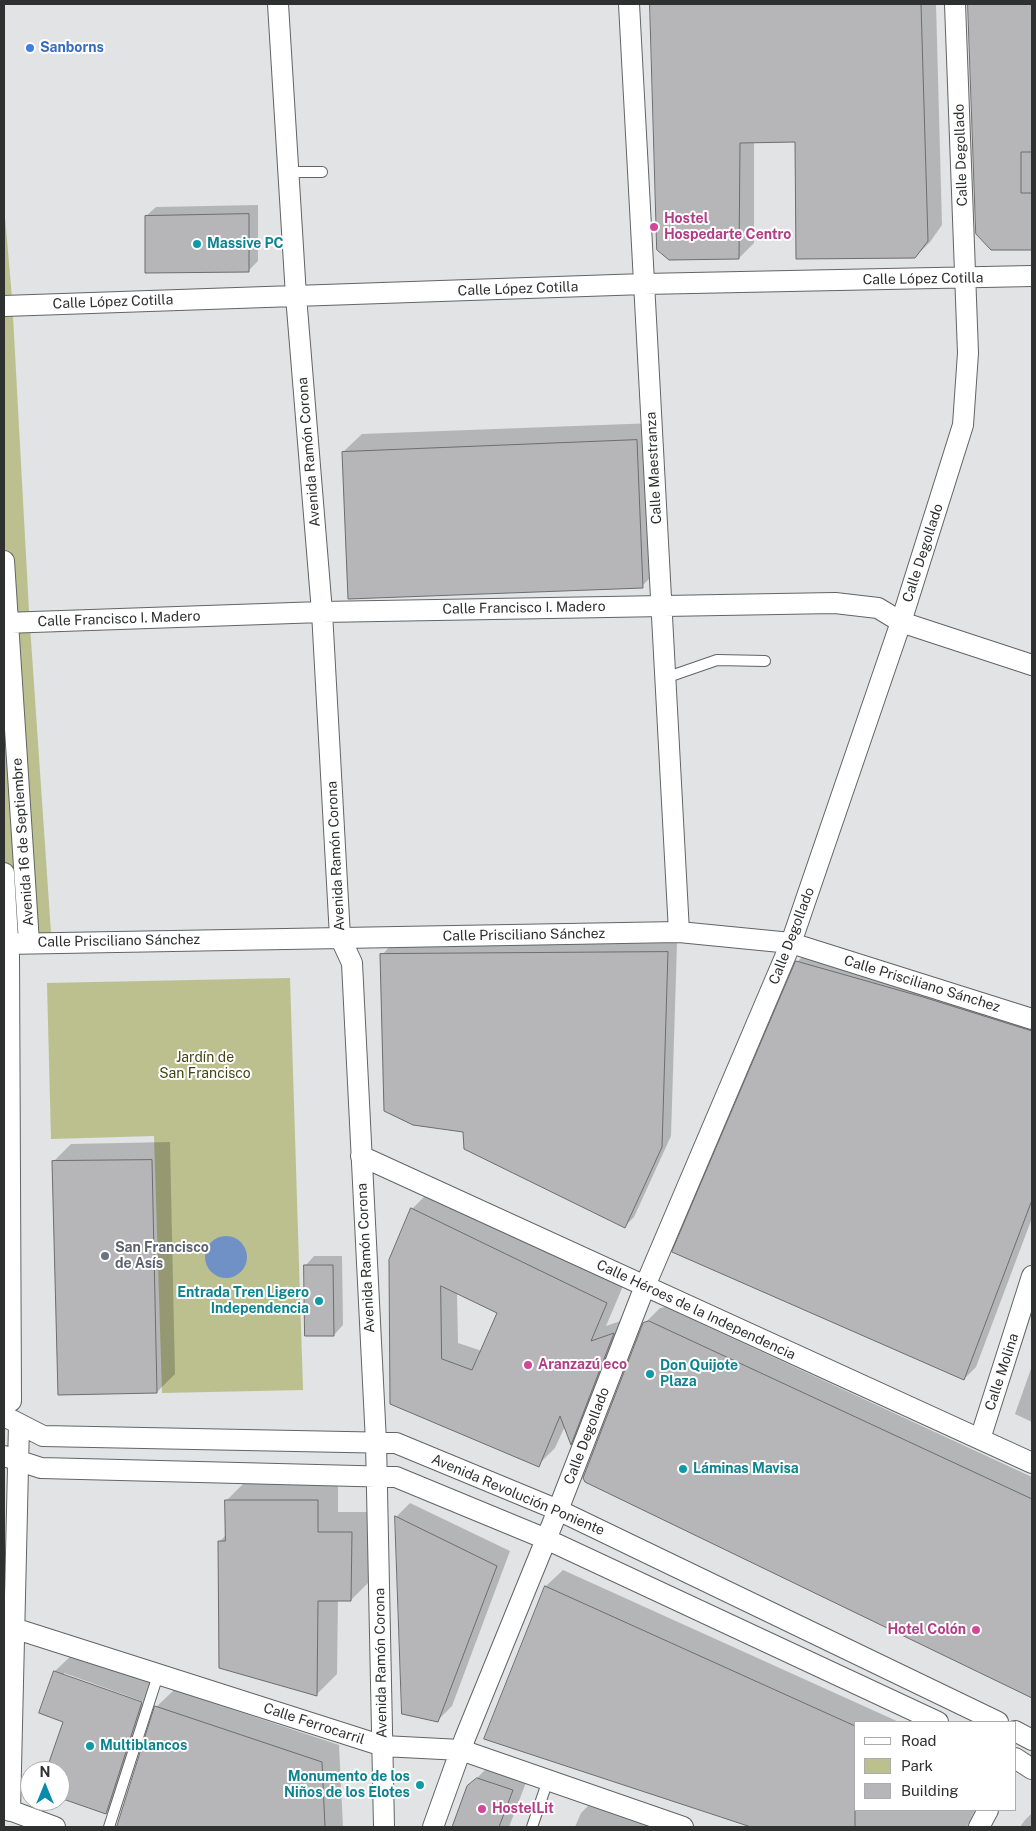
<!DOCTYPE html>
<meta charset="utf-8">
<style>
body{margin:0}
#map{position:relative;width:1036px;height:1831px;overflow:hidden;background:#e1e3e4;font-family:"Public Sans",sans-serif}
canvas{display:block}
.frame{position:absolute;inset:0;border:5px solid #2f3030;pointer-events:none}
.legend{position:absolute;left:854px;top:1721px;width:162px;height:90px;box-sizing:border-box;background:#fff;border:1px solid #acacac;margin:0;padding:6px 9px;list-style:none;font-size:15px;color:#2f3030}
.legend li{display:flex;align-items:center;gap:10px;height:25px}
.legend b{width:25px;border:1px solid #acacac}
.north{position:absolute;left:20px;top:1761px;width:50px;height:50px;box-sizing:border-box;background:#fff;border:1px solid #acacac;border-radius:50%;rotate:0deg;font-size:14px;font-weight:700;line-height:20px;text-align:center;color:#2f3030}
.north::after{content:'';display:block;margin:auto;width:18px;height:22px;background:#078cac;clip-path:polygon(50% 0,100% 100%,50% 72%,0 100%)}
</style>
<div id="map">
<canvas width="1036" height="1831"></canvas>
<div class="frame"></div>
<ul class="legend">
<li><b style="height:6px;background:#fff"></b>Road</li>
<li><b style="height:14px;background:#bbc08e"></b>Park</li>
<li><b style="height:14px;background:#b6b5b7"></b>Building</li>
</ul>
<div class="north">N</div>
</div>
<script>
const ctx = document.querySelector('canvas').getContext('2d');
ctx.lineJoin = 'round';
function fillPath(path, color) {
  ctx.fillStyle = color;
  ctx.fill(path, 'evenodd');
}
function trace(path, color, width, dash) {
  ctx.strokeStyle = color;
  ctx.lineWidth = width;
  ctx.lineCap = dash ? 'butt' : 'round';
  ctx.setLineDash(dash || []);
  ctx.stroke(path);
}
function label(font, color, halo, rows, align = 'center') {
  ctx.font = font + ' "Public Sans",sans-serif';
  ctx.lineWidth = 4;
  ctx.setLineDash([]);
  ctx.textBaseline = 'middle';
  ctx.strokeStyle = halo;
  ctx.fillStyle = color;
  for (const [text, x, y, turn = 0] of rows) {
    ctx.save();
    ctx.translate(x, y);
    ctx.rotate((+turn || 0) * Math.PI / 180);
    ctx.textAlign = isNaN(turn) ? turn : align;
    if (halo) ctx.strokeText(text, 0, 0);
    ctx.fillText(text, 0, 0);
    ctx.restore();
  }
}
fillPath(new Path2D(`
 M4,205L12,298L29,611L51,933L4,935Z
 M290,978L303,1390L162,1393L154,1136L51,1139L47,983Z`), '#bbc08e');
fillPath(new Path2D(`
 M205 1257a21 21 0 1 1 42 0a21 21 0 1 1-42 0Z`), '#6f91c6');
fillPath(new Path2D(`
 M651,4H936L942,225L930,242L915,257L797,141L754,142V243L739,258L658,249Z
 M970,4H1032V248L992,249L977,234Z
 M258,205V261L249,270L146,216L156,207Z
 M655,423L660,568L642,586L343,452L362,434Z
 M677,943L671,1136L634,1217L625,1226L464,1131L382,955L391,945Z
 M809,950L1032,1016V1218L976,1367L964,1379L797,962Z
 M170,1142L175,1374L157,1392L53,1162L71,1144Z
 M429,1192L623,1286L606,1326L629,1318L587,1427L571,1443L565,1426L555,1448L538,1465L391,1404L412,1209ZM457,1293L499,1313L482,1351L458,1343Z
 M314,1256H342L343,1325L334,1335L305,1266Z
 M665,1307L1032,1477V1694L1030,1696L644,1324L660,1308Z
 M1032,1366V1422L1015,1414Z
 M247,1480H338V1512H372V1579L351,1600H338L337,1674L317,1694L219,1542L226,1535V1501Z
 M410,1503L510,1551L452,1706L437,1721L396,1517Z
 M563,1570L899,1722H855V1810H975L967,1827H755L486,1738L546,1586Z
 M74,1653L159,1683L124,1794L106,1813L60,1797V1771H47L65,1721L41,1713L55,1671ZM64,1673L147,1703L146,1705L64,1676Z
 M174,1690L339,1745L343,1827L119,1826L156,1707Z
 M487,1768L530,1772L509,1827H453L468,1787Z
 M599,1795L692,1827H575L581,1813Z
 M1032,1813V1827H1020L1025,1820Z`), '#0003');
const building = new Path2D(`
 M650,4H921L928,241L915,258L796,259L795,142L740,143L739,259L669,260L657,250Z
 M968,4H1032V152H1021V193H1032V250H991L976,234Z
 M249,214V272L145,273V216Z
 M637,440L643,588L348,599L342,452Z
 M668,952L662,1147L625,1228L464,1149L463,1132L413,1125L384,1111L380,954Z
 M796,961L923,997L1032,1031V1200L964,1380L672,1252Z
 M152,1160L157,1393L58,1395L52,1161Z
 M411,1208L607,1303L591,1341L614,1333L571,1445L560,1416L539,1467L390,1404L389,1260ZM441,1286L497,1313L472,1370L442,1359Z
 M304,1265H333L334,1336H305Z
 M649,1321L1032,1499V1698L585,1482L583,1478L643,1323Z
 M225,1500H318V1532H352L351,1601H318L317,1696L219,1668L218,1541H225Z
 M395,1516L497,1566L438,1722L402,1714Z
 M545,1586L855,1726V1827H751L484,1739Z
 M54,1671L142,1702L106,1814L60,1798V1771H46L63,1722L39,1713Z
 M155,1706L322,1762L325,1827H117Z
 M477,1778L513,1790L499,1827H452L467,1786Z`);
fillPath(building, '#b6b5b7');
trace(building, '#6d6c6e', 1);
const lane = new Path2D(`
 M288,172H322
 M665,678L717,660L765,661
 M109,1827L158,1675
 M532,1827L548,1780`);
const street = new Path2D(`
 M278,4L296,296L322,612L340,937L352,963L376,1442L384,1827
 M629,4L679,932
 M4,306L644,284L1032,276
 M4,561L29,943
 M4,623L322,612L835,603L878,608L901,622L1032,665
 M4,873L9,956L11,1401
 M4,944L679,932L791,943L1032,1019
 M361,1156L1032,1463
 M4,1416L43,1436L396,1443L558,1510L998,1722
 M980,1439L1032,1276
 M4,1456L41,1468L396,1477L546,1539L938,1722
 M4,1625L383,1746L461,1750L683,1827
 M1015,1731L1032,1740
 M1015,1758L1032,1769
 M4,1808L55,1827
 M10,1811L19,1424
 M433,1827L465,1738L558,1510L645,1286L791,943L901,622L963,425L968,353L955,4
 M979,1827L988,1810`);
trace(lane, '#626465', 12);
trace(street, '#626465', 22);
trace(lane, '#fff', 10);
trace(street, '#fff', 20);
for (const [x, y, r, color] of [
 [30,48,5,"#3f7fe0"],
 [654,227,5,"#d1479c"],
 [197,244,5,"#0f9aa8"],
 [105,1256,5,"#6b7280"],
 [319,1301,5,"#0f9aa8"],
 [528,1365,5,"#d1479c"],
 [650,1374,5,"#0f9aa8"],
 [683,1469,5,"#0f9aa8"],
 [976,1630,5,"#d1479c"],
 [90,1746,5,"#0f9aa8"],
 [420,1785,5,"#0f9aa8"],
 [482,1809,5,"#d1479c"]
]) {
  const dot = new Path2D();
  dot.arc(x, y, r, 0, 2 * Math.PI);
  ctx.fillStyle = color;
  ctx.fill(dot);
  trace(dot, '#fff', 2);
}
label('bold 14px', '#366cbe', '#fff', [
 ["Sanborns",40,48]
], 'left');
label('14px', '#2f3030', '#fff', [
 ["Calle Degollado",961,155,-92],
 ["Calle López Cotilla",923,279,-1],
 ["Calle López Cotilla",518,289,-2],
 ["Calle López Cotilla",113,302,-2],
 ["Avenida Ramón Corona",309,452,-95],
 ["Calle Maestranza",654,468,-93],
 ["Calle Degollado",923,553,-72],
 ["Calle Francisco I. Madero",524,608,-1],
 ["Calle Francisco I. Madero",119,619,-2],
 ["Avenida 16 de Septiembre",23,842,-94],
 ["Avenida Ramón Corona",336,856,-93],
 ["Calle Prisciliano Sánchez",524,935,-1],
 ["Calle Degollado",792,936,-69],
 ["Calle Prisciliano Sánchez",119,941,-1],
 ["Calle Prisciliano Sánchez",922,984,17],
 ["Avenida Ramón Corona",366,1258,-93],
 ["Calle Héroes de la Independencia",696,1310,25],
 ["Calle Molina",1002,1372,-72],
 ["Calle Degollado",587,1436,-69],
 ["Avenida Revolución Poniente",518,1495,23],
 ["Avenida Ramón Corona",381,1663,-91],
 ["Calle Ferrocarril",314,1724,18]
]);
label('bold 14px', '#b23c85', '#fff', [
 ["Hostel",664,219],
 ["Hospedarte Centro",664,235],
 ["Aranzazú eco",538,1365],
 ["Hotel Colón",966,1630,"right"],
 ["HostelLit",492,1809]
], 'left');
label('bold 14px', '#0d838f', '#fff', [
 ["Massive PC",207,244],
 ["Entrada Tren Ligero",309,1293,"right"],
 ["Independencia",309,1309,"right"],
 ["Don Quijote",660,1366],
 ["Plaza",660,1382],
 ["Láminas Mavisa",693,1469],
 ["Multiblancos",100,1746],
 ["Monumento de los",410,1777,"right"],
 ["Niños de los Elotes",410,1793,"right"]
], 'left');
label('14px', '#434614', '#fff', [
 ["Jardín de",205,1058],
 ["San Francisco",205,1074]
]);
label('bold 14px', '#5b616d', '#fff', [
 ["San Francisco",115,1248],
 ["de Asís",115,1264]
], 'left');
</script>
